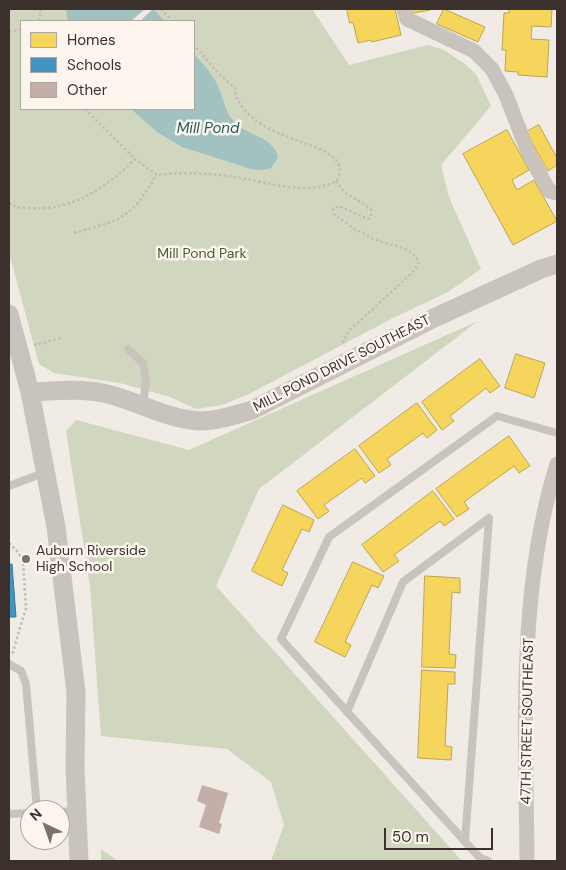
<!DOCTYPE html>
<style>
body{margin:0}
#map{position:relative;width:566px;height:870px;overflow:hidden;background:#f0ebe5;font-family:"DM Sans",sans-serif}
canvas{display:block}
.frame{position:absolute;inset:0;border:10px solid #3b302b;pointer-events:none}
.legend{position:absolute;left:20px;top:20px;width:175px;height:90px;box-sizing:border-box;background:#fbf5ee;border:1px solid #aea6a0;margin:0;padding:6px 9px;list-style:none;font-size:15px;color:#3b302b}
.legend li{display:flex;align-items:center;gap:10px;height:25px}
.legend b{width:25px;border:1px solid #aea6a0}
.north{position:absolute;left:20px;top:800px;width:50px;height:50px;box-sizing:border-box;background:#fbf5ee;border:1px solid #aea6a0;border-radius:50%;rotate:318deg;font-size:14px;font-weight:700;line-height:20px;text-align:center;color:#3b302b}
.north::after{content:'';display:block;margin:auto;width:18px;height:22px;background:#7a716c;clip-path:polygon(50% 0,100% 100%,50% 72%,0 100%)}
.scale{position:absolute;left:384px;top:828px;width:109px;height:22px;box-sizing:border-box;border:2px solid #3b302b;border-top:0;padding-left:6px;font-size:15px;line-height:18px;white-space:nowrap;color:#3b302b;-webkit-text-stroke:4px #fbf5ee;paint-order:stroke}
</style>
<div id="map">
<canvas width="566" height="870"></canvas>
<div class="frame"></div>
<ul class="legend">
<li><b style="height:14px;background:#f6d55c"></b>Homes</li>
<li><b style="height:14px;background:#4393c3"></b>Schools</li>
<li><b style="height:14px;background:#c3afa7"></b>Other</li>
</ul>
<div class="north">N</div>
<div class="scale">50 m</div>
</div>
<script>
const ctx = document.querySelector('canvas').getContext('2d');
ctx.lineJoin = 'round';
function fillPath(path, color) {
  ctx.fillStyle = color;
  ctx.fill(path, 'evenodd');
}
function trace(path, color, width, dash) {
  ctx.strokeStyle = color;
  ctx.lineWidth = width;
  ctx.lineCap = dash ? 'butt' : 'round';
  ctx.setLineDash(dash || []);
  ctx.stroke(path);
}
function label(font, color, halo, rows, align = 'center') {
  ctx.font = font + ' "DM Sans",sans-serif';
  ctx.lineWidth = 5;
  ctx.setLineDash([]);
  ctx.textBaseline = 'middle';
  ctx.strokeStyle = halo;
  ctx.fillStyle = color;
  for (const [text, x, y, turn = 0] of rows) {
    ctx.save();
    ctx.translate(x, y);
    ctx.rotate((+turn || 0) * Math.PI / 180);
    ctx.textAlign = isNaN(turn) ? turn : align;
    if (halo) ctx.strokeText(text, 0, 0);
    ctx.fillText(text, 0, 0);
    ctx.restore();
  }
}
fillPath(new Path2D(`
 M9,9H312L349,65L428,45L444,50L465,64L476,74L491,106L441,165L449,197L481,269L448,292L393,318L247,395L222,405L196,409L170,397L120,383L54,373L39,364L9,253ZM21,21H194V109H21Z
 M478,321L259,489L216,586L462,861H271L284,825L271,782L227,749L101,736L90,586L66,431L76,420L189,450Z
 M101,849L118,861H101Z`), '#d1d6bf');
fillPath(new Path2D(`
 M66,9H153L165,21H68Z
 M194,54C202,63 212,73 217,84C224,98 224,111 235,123C248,136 275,137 278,158L271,168L263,170L251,169L182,147L157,132L131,109H194Z`), '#a1c2c1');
fillPath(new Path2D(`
 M145,9H153L142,19L143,21H131Z`), '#f0ebe5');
const homes = new Path2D(`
 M347,9H395L401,35L372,42L371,40L358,43L353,22L350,23Z
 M412,9H429L430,10L413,13Z
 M444,9L485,27L478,42L437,24Z
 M509,9H552L551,27L532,26L531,39L549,40L547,77L518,75V72L505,71L506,50H502L504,13H509Z
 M539,125L557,158V165L548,171L526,132Z
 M507,130L529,170L512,180L517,190L534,180L557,221L513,245L463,154Z
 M516,354L545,363L534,398L505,388Z
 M480,359L500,386L490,393L486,388L450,416L454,421L442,430L422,402Z
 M417,403L437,430L427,438L423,433L387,459L391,465L379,473L359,446Z
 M509,436L530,466L519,473L514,466L464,502L469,509L457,517L436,489Z
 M355,449L375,476L365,483L362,478L324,505L329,511L318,519L297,491Z
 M433,491L454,519L444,526L440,521L394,555L399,561L383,572L362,545Z
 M283,505L314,520L309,532L302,529L282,570L288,573L282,586L252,571Z
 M353,562L384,576L378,588L372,585L345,642L351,645L345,657L315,642Z
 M425,576L460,578V593L452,592L449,654L456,655L455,668L422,667Z
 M422,670L455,672V684H448L445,746L452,747L451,760L418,758Z`);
fillPath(homes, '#f6d55c');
trace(homes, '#bea44d', 1);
const schools = new Path2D(`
 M9,564H12L16,617H9Z`);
fillPath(schools, '#4393c3');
trace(schools, '#417595', 1);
fillPath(new Path2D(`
 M202,785L228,793L219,823L222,824L219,834L199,827L206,805L197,801Z`), '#c3afa7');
trace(new Path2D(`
 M161,9L172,21
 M39,21L41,9
 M9,32L21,29
 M85,109L135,159L157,175C183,172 208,173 234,177C264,181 307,197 336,181C340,176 342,166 336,160C323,147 299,142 283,135C264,128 235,110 235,88L220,75L194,45
 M336,181L344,192L371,209V217L368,219L339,206L333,209L334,214C346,223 360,233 374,239C390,246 410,245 419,262L415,270L349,331L343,341L344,346
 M9,203C15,208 22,208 30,208C73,211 107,187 135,159
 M74,233C120,220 131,220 156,175
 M34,345L61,338
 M9,543L18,552L23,562L26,608L12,655`), '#c2bbb6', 2.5, [2.5, 2.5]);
trace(new Path2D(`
 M128,349L143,363L146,382L143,405
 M9,486L46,472
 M9,664L21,671L26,684L37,810
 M347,712L403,582L489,518L465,841
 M60,812L76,811
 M9,814L30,813
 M488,861L480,858L281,639L329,537L497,416L557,433`), '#c9c3be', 8);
trace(new Path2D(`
 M404,9L407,19L474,51L492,69L506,95L528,152L549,191L557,193
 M527,861C526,729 517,592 557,464`), '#c9c3be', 15);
trace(new Path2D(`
 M9,314L30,392L56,527L76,692L75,768L79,861
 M30,392C55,391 79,388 103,393C136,400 166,419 199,421C217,421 235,415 252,410L434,318L541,269L557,264`), '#c9c3be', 19);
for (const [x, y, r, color] of [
 [26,559,5,"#7a716c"]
]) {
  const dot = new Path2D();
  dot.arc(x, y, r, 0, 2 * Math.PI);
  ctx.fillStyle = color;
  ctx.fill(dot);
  trace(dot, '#fbf5ee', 2);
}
label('14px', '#4a5a2e', '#fbf5ee', [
 ["Mill Pond Park",202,254]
]);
label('14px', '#3b302b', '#fbf5ee', [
 ["MILL POND DRIVE SOUTHEAST",342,364,-27],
 ["47TH STREET SOUTHEAST",528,721,-89]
]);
label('14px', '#3b302b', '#fbf5ee', [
 ["Auburn Riverside",36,551],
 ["High School",36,567]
], 'left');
label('italic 15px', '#1f5a5e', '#fbf5ee', [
 ["Mill Pond",208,129]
]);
</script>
